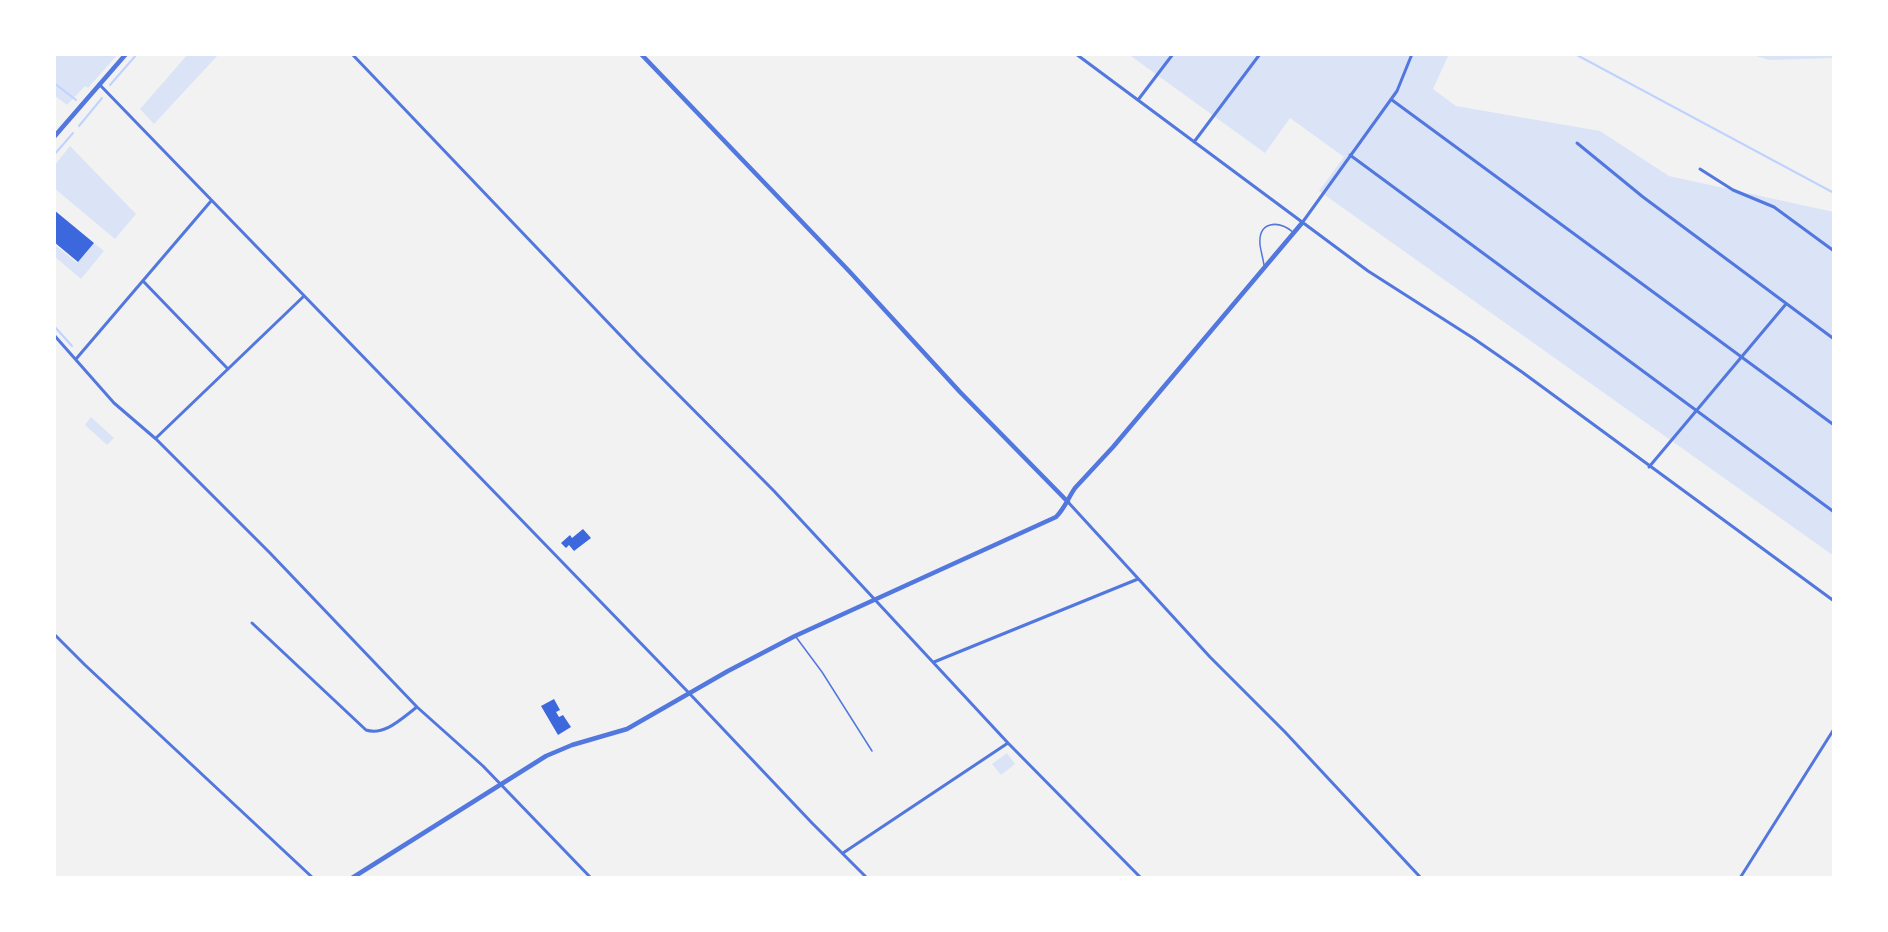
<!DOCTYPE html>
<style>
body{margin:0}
#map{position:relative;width:1888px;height:932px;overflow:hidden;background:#f2f2f2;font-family:"Fira Sans",sans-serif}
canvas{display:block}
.frame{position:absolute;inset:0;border:56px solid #fff;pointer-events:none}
</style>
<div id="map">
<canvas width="1888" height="932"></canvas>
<div class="frame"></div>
</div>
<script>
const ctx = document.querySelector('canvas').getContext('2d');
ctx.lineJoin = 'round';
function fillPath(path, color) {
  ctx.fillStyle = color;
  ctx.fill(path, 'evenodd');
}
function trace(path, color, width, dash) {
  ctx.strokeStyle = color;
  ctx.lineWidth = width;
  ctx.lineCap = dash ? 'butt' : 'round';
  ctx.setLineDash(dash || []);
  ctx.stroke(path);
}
fillPath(new Path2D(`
 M54,54H118L88,88L85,86L67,105L54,95Z
 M188,54H219L154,124L140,109Z
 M1128,54H1449L1433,89L1456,106L1600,131L1669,176L1834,212V556L1319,191L1344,157L1290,118L1265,153Z
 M1749,54H1834V58L1769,60Z
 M70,146L136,214L115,239L54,188V166Z
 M94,243L104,251L81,279L54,256V244L77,263Z
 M91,417L114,438L107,445L85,425Z
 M1007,753L1015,764L1001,775L992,764Z`), '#dbe4f7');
trace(new Path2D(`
 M1575,54L1834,193
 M54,83L76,100
 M110,85L137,54
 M79,126L102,98
 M54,155L73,133
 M54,326L72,346`), '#bfd3fe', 2);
fillPath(new Path2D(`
 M54,210L94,243L78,262L54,242Z
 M583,529L591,538L574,551L569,545L566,548L561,543L570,535L572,538Z
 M554,699L560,710L556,712L559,717L563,715L571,727L558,735L541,706Z`), '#3d67dc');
trace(new Path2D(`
 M1264,265C1263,258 1261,252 1260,245C1258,221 1278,220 1293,232
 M796,637L822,672L872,751`), '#5277de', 1.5);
trace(new Path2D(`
 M352,54L639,355L774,491L1008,743L1141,878
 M1076,54L1368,271L1473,338L1522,372L1834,601
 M99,84L689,693L812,823L867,878
 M1138,100L1173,54
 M1392,100L1834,425
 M1194,142L1260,54
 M1577,143L1643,197L1834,339
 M1350,155L1834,512
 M1700,169L1733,190L1774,207L1834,251
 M1302,223L1397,91L1412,54
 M143,281L228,369
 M54,335L114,403L156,439L270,553L417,707L483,766L591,878
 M76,359L211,201
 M156,438L304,296
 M1649,467L1786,304
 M1068,502L1210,657L1285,732L1421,878
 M252,623L366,730C385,736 402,718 417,707
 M54,634L85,665L313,878
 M934,662L1138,579
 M843,853L1008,743
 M1740,878L1834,729`), '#5277de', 3);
trace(new Path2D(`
 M641,54L849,271L960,392L1068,502
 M54,137L126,54
 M352,878L546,756L572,745L627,729L728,671L795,636L1056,517C1065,508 1068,498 1075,488L1113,447L1302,223`), '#5277de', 4.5);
</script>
